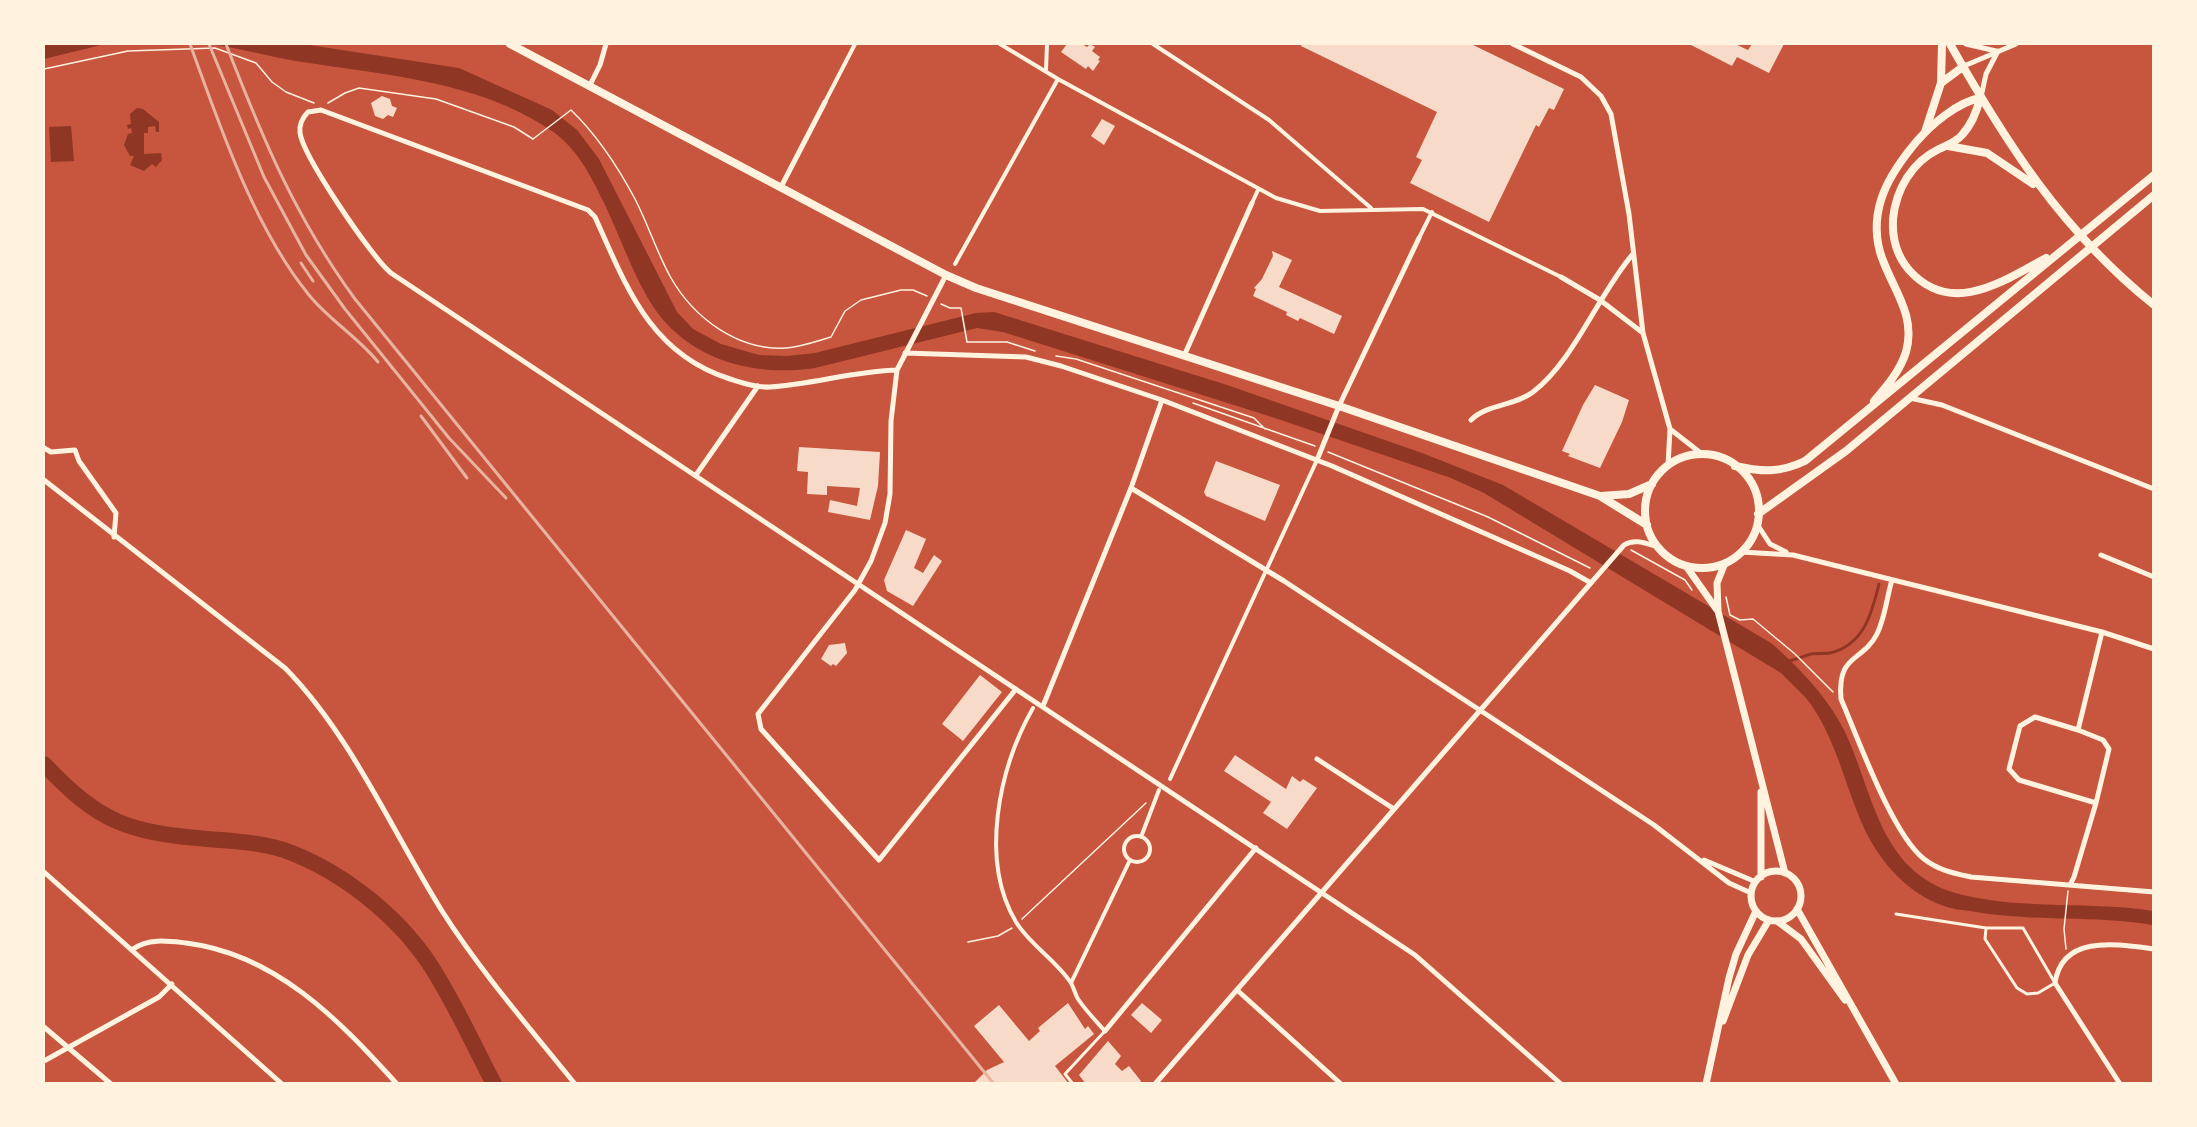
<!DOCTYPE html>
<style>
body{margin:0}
#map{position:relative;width:2197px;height:1127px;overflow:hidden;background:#c8553d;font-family:"Source Sans 3",sans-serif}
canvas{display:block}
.frame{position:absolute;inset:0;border:45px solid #fff3e0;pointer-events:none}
</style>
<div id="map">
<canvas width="2197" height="1127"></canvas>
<div class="frame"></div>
</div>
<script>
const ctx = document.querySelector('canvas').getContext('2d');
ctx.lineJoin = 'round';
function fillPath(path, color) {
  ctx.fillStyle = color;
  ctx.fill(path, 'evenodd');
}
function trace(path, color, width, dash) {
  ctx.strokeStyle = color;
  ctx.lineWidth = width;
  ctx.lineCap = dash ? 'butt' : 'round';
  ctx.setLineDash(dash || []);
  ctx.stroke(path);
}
fillPath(new Path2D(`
 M44,44H105L44,59Z
 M209,44H303L459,68L552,110L577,130L599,159L677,312L693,329L721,344L759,355L787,356L815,353L976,313L994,312L1227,385L1422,453L1503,485L1771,643C1799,667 1830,700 1846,734C1875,798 1881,876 1963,895C2025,910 2091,901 2153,911V925C2095,915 2035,922 1976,912C1966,910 1954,910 1944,906C1908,894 1880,862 1864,828C1846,788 1837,743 1812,706C1804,694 1791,684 1781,673L1484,493L1451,478L1275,418L1003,332L977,328L815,368C761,376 703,364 665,322C639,293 622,240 605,205C591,176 577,147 549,129C476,81 387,75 302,62C271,57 240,48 209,44Z
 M137,108L143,109L159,122V132H156L155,126L148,127V133H144V154L161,153L162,160L156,167L152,164L144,171L130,165L134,156H130L124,145L128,134L132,133L131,128L128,129L127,125L131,124L130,114Z
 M71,126L74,161L51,162L49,127Z`), '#8f3625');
trace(new Path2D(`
 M1788,661C1796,660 1803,656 1811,654C1817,653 1824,654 1830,653C1864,645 1872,613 1879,584`), '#8f3625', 3);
trace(new Path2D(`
 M44,764C100,823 127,832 207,839C233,841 259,842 284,850C340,870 396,914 429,963C454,1001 473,1044 494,1084`), '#8f3625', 16);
fillPath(new Path2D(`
 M1067,44H1082L1087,47L1090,44L1095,47L1092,51L1100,57L1098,60L1100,61L1093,71L1088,66L1086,69L1061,52Z
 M1302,44H1471L1564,89L1554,110L1549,108L1539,127L1536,125L1489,222L1410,183L1422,160L1416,157L1437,112L1301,46Z
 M1689,44H1735L1748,50L1752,44H1784L1769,73L1737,57L1732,66Z
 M382,96L390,99L392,106L397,108L393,117L388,115L383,119L375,116L371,103Z
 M1102,119L1115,126L1104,145L1091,136Z
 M1272,251L1292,260L1279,287L1342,316L1334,334L1300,318L1298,321L1286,315L1287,312L1253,296L1256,289L1254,288L1262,279L1273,256Z
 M1595,385L1629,400L1622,422L1600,468L1568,456L1570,454L1562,451L1583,405Z
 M799,447L880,452L878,486L870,520L828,512L830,500L857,506L860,488L827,486V495L807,494L808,472L797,471Z
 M1216,461L1280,485L1265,521L1206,496L1204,492Z
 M906,530L926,539L914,568L923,573L934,555L942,561L913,606L887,591L884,580Z
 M845,643L847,653L836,666L833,664L831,666L821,659L829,645Z
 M980,675L1002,692L963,741L942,724Z
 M1235,755L1286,789L1292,776L1300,782L1303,779L1317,788L1287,829L1263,813L1271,802L1224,771Z
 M1068,1003L1085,1029L1088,1026L1094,1034L1055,1066L1069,1084H973L987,1070L1004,1062L974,1026L999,1005L1029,1041L1040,1031L1038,1028Z
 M1142,1003L1162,1020L1151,1033L1131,1015Z
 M1108,1041L1121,1056L1115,1064L1122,1071L1129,1066L1141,1081L1139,1084H1086L1079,1075Z`), '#f7dbc8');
trace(new Path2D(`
 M44,69L128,51L215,48L256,63L272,82L286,92L314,103
 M328,103L345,93L359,88L436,99L514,127L533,139L571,110C597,135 618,167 635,199C648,224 657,253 671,278C694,318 738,351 786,348C801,347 817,341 831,337L845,311L861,300L901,290H913L927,296
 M941,304L950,308H961L967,342H1007L1035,351
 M1056,356L1076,359L1254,418L1265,429
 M1193,403L1315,446
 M1328,452L1488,517L1590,568
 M1631,550L1685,580L1692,590
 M1726,597L1730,615L1740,620L1753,619L1795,654L1833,692
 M1022,919L1146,803
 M968,942L998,936L1012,928
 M2066,949L2064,929L2068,891`), '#fff3e0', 1.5);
trace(new Path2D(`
 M1896,914L1986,928H2023L2055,983L2038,993L2027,994L2017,988L1985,939L1986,928
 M1073,1084L1065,1074L1104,1032`), '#fff3e0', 3);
trace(new Path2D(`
 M1000,44L1058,79L1276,198L1320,211L1423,209L1561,277
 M1153,44L1269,120L1371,208
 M1046,70L1047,44
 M825,102L855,44
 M1252,203L1258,190
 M1419,238L1432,212
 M955,264L1058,79
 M1033,708C999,768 979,860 1016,922C1030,945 1056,960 1071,983C1074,988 1075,994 1078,999C1086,1011 1096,1021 1105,1031
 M1170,779L1317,460
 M1124 849a13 13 0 1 1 26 0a13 13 0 1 1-26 0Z
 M1141,837L1159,790
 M1071,983L1130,860`), '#fff3e0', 4);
trace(new Path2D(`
 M1513,44L1581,77L1601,96L1611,114L1629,214L1643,333L1670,429L1668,466
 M1966,44L1996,51
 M1964,66L2016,44
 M590,85L600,65L606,44
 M1981,97L1986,74L1998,51
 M781,187L825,102
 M946,275L897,370L891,421L890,494L885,523L871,561L855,590L758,714L761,729L879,860L1016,689
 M1561,277L1600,300L1643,333
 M905,353L1026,357L1061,366L1162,400L1332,466L1570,571L1591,583
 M1184,356L1252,203
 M897,370C855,371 813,384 770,387C757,388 743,383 730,379C650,354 626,286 595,217L588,210L321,110L308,112C303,117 299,124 300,133C303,156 372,258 391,273L1415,955L1561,1084
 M1910,398L1942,405L2154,489
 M1471,420C1487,404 1515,406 1533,392C1574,361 1599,293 1633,254
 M1670,429L1702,454
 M44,448L51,452L75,450L79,461L116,513L114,537
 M1317,460L1339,406L1419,238
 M696,475L758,386
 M44,480L285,668C351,735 392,831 442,911C481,972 529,1027 575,1084
 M1131,488L1284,581L1654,825L1729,883L1751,893
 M1757,524L1770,544L1786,552
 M1741,552L1793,555L2102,632L2154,649
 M2101,555L2154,577
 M1892,580C1887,596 1885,618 1877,634C1862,663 1837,653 1841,699C1858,738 1892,834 1924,859C1938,870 1953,873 1971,877L2154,892
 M1043,706L1131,488L1162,400
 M2078,730L2103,740L2109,749L2096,803L2019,780L2009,769L2020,726L2035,717L2078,730L2102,632
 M1317,759L1394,809
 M1704,860L1756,882
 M44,872L282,1084
 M2070,885L2074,877L2096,803
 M133,949C149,938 168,941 186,943C276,954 339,1020 397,1084
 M1237,990L1341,1084
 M44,1027L111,1084
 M1105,1031L1256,848
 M44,1061L159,997L172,984
 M1155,1084L1624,545C1635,538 1647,544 1658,547
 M2120,1084L2055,983C2062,934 2117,944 2154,949`), '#fff3e0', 5);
trace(new Path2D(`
 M1725,563L1717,583L1718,611L1785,873
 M1686,566L1717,610
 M1751 896a25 25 0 1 1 50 0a25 25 0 1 1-50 0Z
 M1761,877V792
 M1797,909L1896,1084
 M1777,921L1801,939L1845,1000
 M1723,1021L1748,955L1769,920
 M1706,1084L1729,978L1736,954L1756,911`), '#fff3e0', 7);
trace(new Path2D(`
 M510,44L946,275L976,288L1339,406L1600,496L1647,525
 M1950,44C2007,144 2062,231 2154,305
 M1941,83L1964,66
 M1980,98C1977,111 1972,124 1962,135C1956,142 1947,145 1939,149C1912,162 1896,189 1893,219C1892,238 1896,255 1909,270C1951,317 2002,282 2046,258
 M1925,132L1941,83L1942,44
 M1948,146L1987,153L2033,184
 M1874,401C1887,386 1900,371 1906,352C1917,313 1890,286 1880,252C1868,208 1890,173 1917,141C1932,124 1958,102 1980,98
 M1645 511a57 57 0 1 1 114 0a57 57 0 1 1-114 0Z
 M1735,466C1762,472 1780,473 1805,461L2154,175
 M1601,496L1629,494L1652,484
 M1758,514L1846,451L2154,195`), '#fff3e0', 8);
trace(new Path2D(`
 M190,44C220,126 253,226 309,295C329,320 358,337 378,362
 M209,44L264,177L306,255L345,309L449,438L506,498
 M226,44C262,137 295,217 355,299L994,1084
 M301,263L313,281
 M421,416L467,478`), '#e9b49f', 3);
</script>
